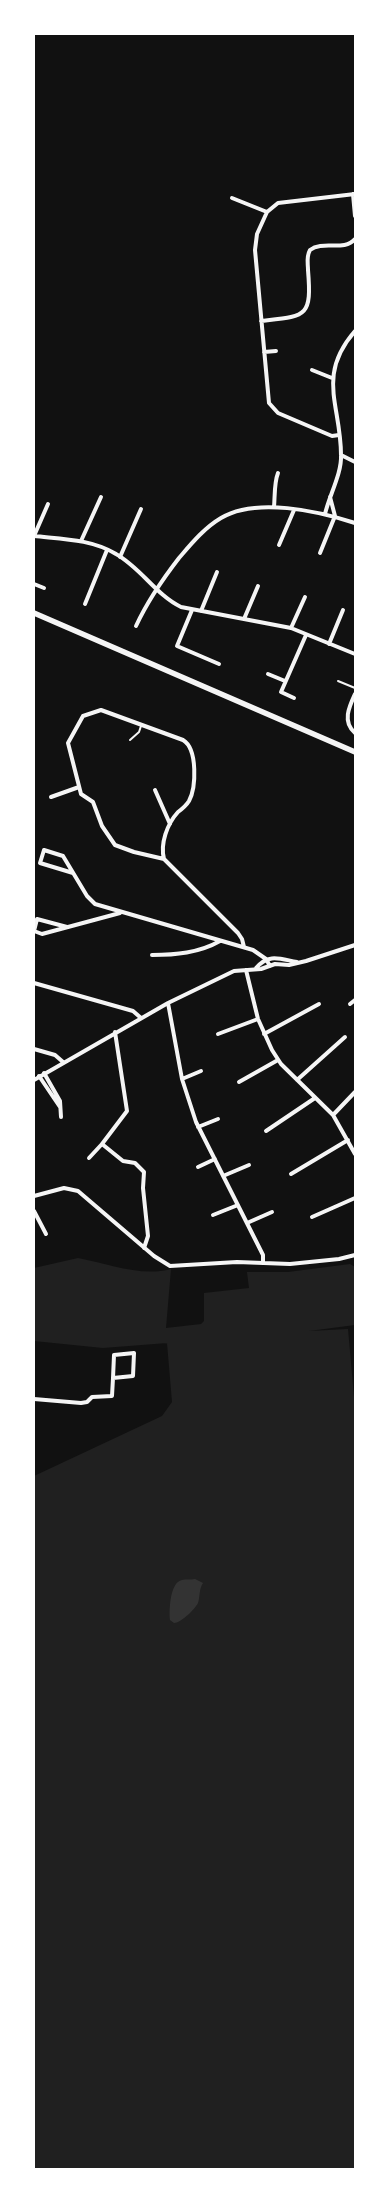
<!DOCTYPE html>
<style>
body{margin:0}
#map{position:relative;width:389px;height:2203px;overflow:hidden;background:#111;font-family:Mulish,sans-serif}
canvas{display:block}
.frame{position:absolute;inset:0;border:35px solid #fff;pointer-events:none}
</style>
<div id="map">
<canvas width="389" height="2203"></canvas>
<div class="frame"></div>
</div>
<script>
const ctx = document.querySelector('canvas').getContext('2d');
ctx.lineJoin = 'round';
function fillPath(path, color) {
  ctx.fillStyle = color;
  ctx.fill(path, 'evenodd');
}
function trace(path, color, width, dash) {
  ctx.strokeStyle = color;
  ctx.lineWidth = width;
  ctx.lineCap = dash ? 'butt' : 'round';
  ctx.setLineDash(dash || []);
  ctx.stroke(path);
}
fillPath(new Path2D(`
 M78,1258C109,1264 141,1277 171,1269L166,1328L201,1324L204,1321V1293L249,1288L247,1272H288L350,1264L355,1267V1325L309,1331L348,1329L355,1408V2169H34V1476L162,1416L172,1402L167,1343L180,1342L103,1348L34,1341V1268Z`), '#202020');
fillPath(new Path2D(`
 M195,1579L203,1583C199,1589 200,1596 198,1603C195,1609 181,1623 174,1623L170,1620C169,1610 170,1582 182,1580C186,1579 191,1580 195,1579Z`), '#333');
trace(new Path2D(`
 M338,681L355,688
 M130,740L139,732L141,726`), '#f5f5f5', 2);
trace(new Path2D(`
 M353,194L355,216
 M232,198L267,212
 M261,321C306,316 312,318 308,270C308,263 306,257 310,250C323,240 344,252 355,239
 M264,352L276,351
 M312,370L332,378
 M339,435L332,436L278,413L269,403L255,250L257,234L267,212L278,203L355,194
 M341,455L355,462
 M274,507C275,496 274,483 278,473
 M325,514C329,496 342,473 341,455C341,405 316,376 355,331
 M34,536C61,539 92,539 116,554C141,568 156,595 181,607L291,628L355,654
 M34,536L48,504
 M81,541L101,497
 M279,545L294,510
 M320,553L335,516L330,497
 M120,557L141,509
 M34,584L44,588
 M85,604L107,550
 M192,610L177,646L219,664
 M201,611L217,572
 M244,619L258,586
 M136,626C148,600 162,580 179,558C191,544 204,528 221,518C256,497 318,511 355,523
 M291,628L305,597
 M329,644L343,610
 M268,674L285,681
 M355,694C349,707 342,722 355,733
 M294,698L281,692L306,635
 M155,790L170,824
 M51,797L79,787
 M164,859L134,852L115,845L102,826L93,802L81,794L68,743L83,716L101,710L183,740C198,749 196,788 189,801C186,806 182,809 178,812C167,824 160,844 164,859L238,933L242,939L244,947
 M73,873L40,863L44,850L63,856L87,896L95,904L253,950L266,959L270,966
 M67,927L37,919L34,931L42,934L120,913
 M152,955C175,955 199,953 220,941
 M256,968C269,953 280,959 297,962
 M246,970L258,1019L272,1050L281,1064L333,1115L355,1154
 M34,983L133,1011L141,1018
 M168,1003L182,1079L196,1122L263,1255V1263
 M350,1004L355,1000
 M115,1032L127,1111L102,1144L123,1161L135,1163L144,1172L143,1188L148,1236L144,1248
 M218,1034L258,1019
 M264,1034L319,1004
 M34,1049L55,1055L63,1062
 M44,1073L60,1101L61,1117
 M39,1076L60,1107
 M182,1079L201,1071
 M34,1080L168,1003L234,971L261,969L275,964L289,965L306,961L355,945
 M297,1080L345,1037
 M239,1082L278,1060
 M333,1115L355,1092
 M198,1127L218,1119
 M266,1131L315,1098
 M89,1158L102,1144
 M198,1167L215,1159
 M291,1174L348,1140
 M223,1176L249,1165
 M34,1196L64,1188L78,1191L154,1256L170,1266L237,1262L290,1264L339,1259L355,1255
 M34,1211L46,1234
 M213,1215L238,1205
 M312,1217L355,1198
 M247,1223L272,1212
 M134,1353L133,1376L113,1378L114,1355Z
 M34,1399L81,1403L87,1402L92,1397L112,1396L113,1378`), '#f5f5f5', 4);
trace(new Path2D(`
 M34,613L355,752`), '#f5f5f5', 5.5);
</script>
